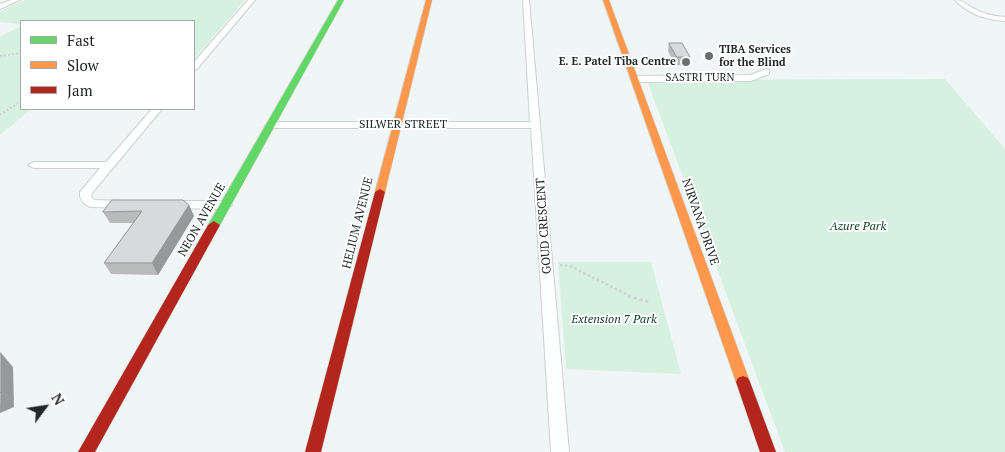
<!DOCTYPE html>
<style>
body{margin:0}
#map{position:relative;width:1005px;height:452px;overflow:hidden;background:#f0f5f5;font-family:"PT Serif",serif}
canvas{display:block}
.legend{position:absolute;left:20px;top:20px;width:175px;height:90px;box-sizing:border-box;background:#fff;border:1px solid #a7a9a9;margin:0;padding:6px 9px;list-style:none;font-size:15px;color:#242727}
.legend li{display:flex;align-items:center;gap:10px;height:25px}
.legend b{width:25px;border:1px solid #a7a9a9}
.north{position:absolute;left:20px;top:382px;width:50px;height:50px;-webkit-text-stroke:4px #fff;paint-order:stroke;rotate:59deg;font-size:14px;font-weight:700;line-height:20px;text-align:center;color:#242727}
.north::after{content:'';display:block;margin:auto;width:18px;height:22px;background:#242727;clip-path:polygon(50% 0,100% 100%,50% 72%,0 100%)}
</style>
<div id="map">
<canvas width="1005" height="452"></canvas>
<ul class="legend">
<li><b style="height:6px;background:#63d668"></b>Fast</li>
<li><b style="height:6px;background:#ff974d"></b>Slow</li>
<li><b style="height:6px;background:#b3261e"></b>Jam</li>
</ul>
<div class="north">N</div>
</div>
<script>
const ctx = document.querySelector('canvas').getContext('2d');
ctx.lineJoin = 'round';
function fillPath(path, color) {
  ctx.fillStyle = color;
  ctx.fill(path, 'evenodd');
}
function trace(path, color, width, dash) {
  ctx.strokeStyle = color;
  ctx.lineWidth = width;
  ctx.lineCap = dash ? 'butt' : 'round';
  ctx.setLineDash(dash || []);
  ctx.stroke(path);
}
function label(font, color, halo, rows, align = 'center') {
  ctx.font = font + ' "PT Serif",serif';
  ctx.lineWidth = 4;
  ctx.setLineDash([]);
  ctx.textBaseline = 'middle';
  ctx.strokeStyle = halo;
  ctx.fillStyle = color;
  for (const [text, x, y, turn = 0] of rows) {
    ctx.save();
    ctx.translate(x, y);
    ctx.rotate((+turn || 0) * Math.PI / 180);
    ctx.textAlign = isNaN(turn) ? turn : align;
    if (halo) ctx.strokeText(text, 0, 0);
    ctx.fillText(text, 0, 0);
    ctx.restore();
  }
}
fillPath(new Path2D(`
 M26,0H245L194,59V21H21V24L0,22V11Z
 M21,26V109H31L0,135V37Z
 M945,79L1005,149V452H785L648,83L656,80Z
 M558,262H651L681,374L566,369Z`), '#d6f1e0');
const street = new Path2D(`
 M11,0H20L0,9V4Z
 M248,0H255L197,69L194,70V62Z
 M523,0H529L569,452H551L531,128H270L265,125L270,122H530Z
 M955,0C964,0 968,6 977,10C986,15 995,16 1005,17V21C986,20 968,14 955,0Z
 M766,69L769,70V74L751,81L634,82L630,79L634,76L750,75Z
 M152,109H162L92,193L91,196L94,200L125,201L131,205L129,208L91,207C84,205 79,199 80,192L100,168H34L28,165L34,162H106Z
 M172,201H226L232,205L226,209L168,208L166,205Z`);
const fast = new Path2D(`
 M338,0H344L220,225L218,228H210L208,225Z`);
const slow = new Path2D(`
 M426,0H432L385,192L380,195L375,192Z
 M603,0H609L750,382L748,386L743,388L738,386L736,382Z`);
const jam = new Path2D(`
 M380,189L385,192L321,452H305L375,192Z
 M214,221L220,225L95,452H78L208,225Z
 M743,376L748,378L750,382L776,452H760L736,382L738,378Z`);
trace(street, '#ccd0d0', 2);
trace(fast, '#ccd0d0', 1);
trace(slow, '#ccd0d0', 1);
trace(jam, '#ccd0d0', 1);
trace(new Path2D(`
 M0,56L21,53
 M0,115L21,101`), '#d1d2d2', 2, [2, 2]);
trace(new Path2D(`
 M560,265L570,266L632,297`), '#d1d2d2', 2.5, [2.5, 2.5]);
trace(new Path2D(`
 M628,296L650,302`), '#d1d2d2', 3, [3, 3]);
fillPath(street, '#fdfefe');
fillPath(fast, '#63d668');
fillPath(slow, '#ff974d');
fillPath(jam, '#b3261e');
fillPath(new Path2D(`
 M669,43L690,57L688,65H675L668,51Z
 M189,205L194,216L158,275L111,274L104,263L133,223H110L103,212Z`), '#b9bbbb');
fillPath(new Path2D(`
 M189,205L194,216L158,275L152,263Z
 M1,353L13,367L14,407L0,413Z`), '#969999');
const building = new Path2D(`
 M669,43H682L690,57H677Z
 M112,200H183L189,205L152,263H104L142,211L103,212Z
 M0,353H1V392L0,393Z`);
fillPath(building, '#d7dada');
trace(building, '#969999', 1);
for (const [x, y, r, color] of [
 [709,56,5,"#6b6f6f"],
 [686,62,5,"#6b6f6f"]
]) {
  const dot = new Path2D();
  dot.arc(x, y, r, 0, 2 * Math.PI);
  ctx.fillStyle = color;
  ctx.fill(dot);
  trace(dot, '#fff', 2);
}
label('bold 11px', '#242727', '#fff', [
 ["TIBA Services",719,50],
 ["for the Blind",719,63],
 ["E. E. Patel Tiba Centre",676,62,"right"]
], 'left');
label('11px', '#242727', '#fff', [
 ["SASTRI TURN",700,78]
]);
label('12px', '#242727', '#fff', [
 ["SILWER STREET",403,125],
 ["NEON AVENUE",202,220,-60],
 ["NIRVANA DRIVE",700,222,71],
 ["HELIUM AVENUE",358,223,-76],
 ["GOUD CRESCENT",544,226,-94]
]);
label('italic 12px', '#0b3b20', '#fff', [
 ["Azure Park",858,227],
 ["Extension 7 Park",614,320]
]);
</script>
